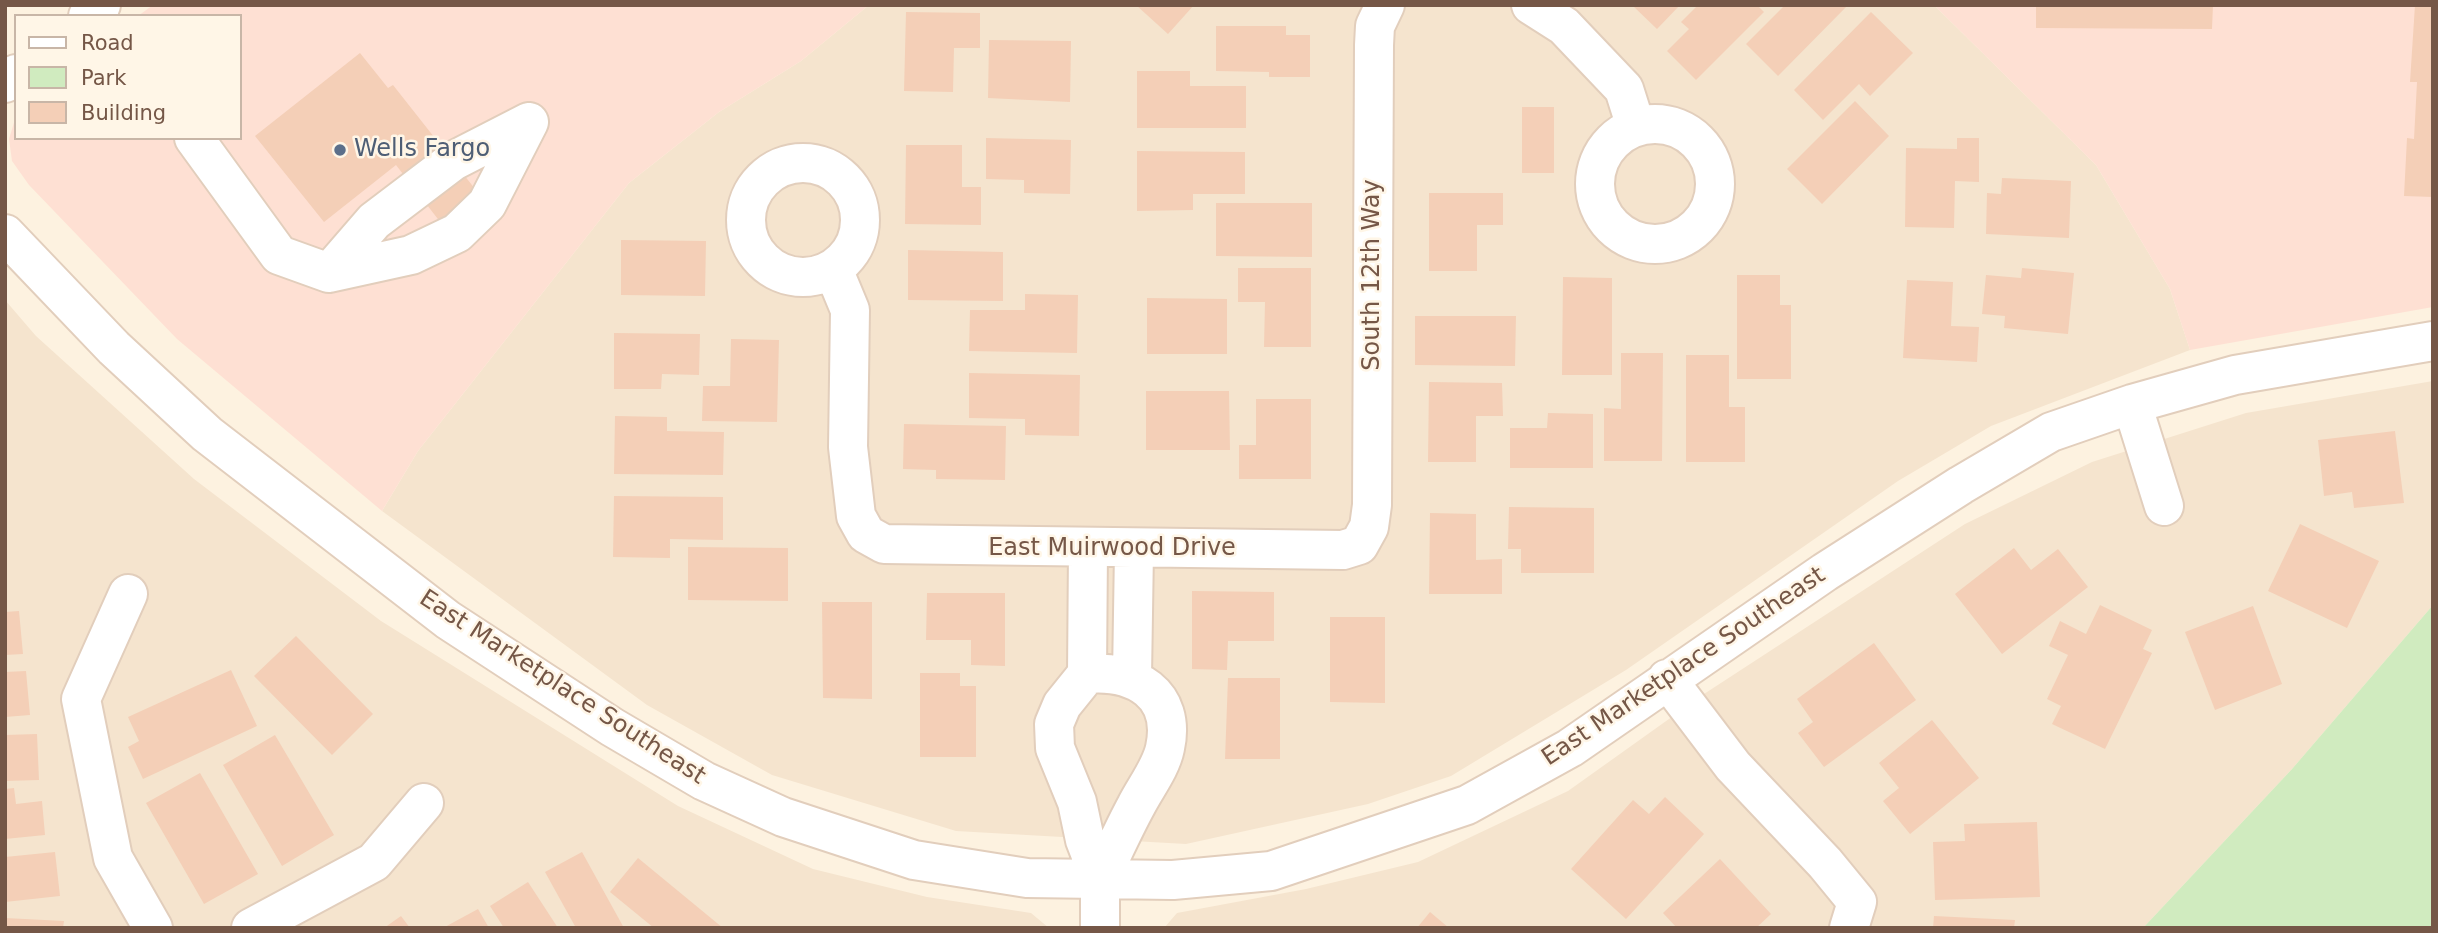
<!DOCTYPE html>
<style>
body{margin:0}
#map{position:relative;width:2438px;height:933px;overflow:hidden;background:#fdf2e0;font-family:"DejaVu Sans",sans-serif}
canvas{display:block}
.frame{position:absolute;inset:0;border:7px solid #755747;pointer-events:none}
.legend{position:absolute;left:14px;top:14px;width:228px;height:126px;box-sizing:border-box;background:#fff6e7;border:2px solid #c8b6a7;margin:0;padding:9px 12px;list-style:none;font-size:21px;color:#755747}
.legend li{display:flex;align-items:center;gap:14px;height:35px}
.legend b{width:35px;border:2px solid #c8b6a7}
</style>
<div id="map">
<canvas width="2438" height="933"></canvas>
<div class="frame"></div>
<ul class="legend">
<li><b style="height:9px;background:#fff"></b>Road</li>
<li><b style="height:19px;background:#d0ebbf"></b>Park</li>
<li><b style="height:19px;background:#f4cfb7"></b>Building</li>
</ul>
</div>
<script>
const ctx = document.querySelector('canvas').getContext('2d');
ctx.lineJoin = 'round';
function fillPath(path, color) {
  ctx.fillStyle = color;
  ctx.fill(path, 'evenodd');
}
function trace(path, color, width, dash) {
  ctx.strokeStyle = color;
  ctx.lineWidth = width;
  ctx.lineCap = dash ? 'butt' : 'round';
  ctx.setLineDash(dash || []);
  ctx.stroke(path);
}
function label(font, color, halo, rows, align = 'center') {
  ctx.font = font + ' "DejaVu Sans",sans-serif';
  ctx.lineWidth = 5;
  ctx.setLineDash([]);
  ctx.textBaseline = 'middle';
  ctx.strokeStyle = halo;
  ctx.fillStyle = color;
  for (const [text, x, y, turn = 0] of rows) {
    ctx.save();
    ctx.translate(x, y);
    ctx.rotate((+turn || 0) * Math.PI / 180);
    ctx.textAlign = isNaN(turn) ? turn : align;
    if (halo) ctx.strokeText(text, 0, 0);
    ctx.fillText(text, 0, 0);
    ctx.restore();
  }
}
fillPath(new Path2D(`
 M869,5H1934L2096,165L2170,289L2190,350L1991,426L1898,481L1626,670L1451,776L1368,804L1186,844L956,831L772,775L647,705L382,511L418,451L629,183L719,112L801,61Z
 M5,300L36,336L194,479L381,621L678,806L813,869L927,897L1031,913L1049,928H5Z
 M2433,381V605L2292,769L2143,928H1164L1177,913L1306,889L1418,862L1568,791L1704,694L1965,524L2092,462L2246,413Z`), '#f5e4ce');
fillPath(new Path2D(`
 M153,5H869L801,61L719,112L629,183L418,451L382,511L177,339L29,185L12,161L9,139L16,116V138H240V16H138Z
 M1934,5H2433V307L2190,350L2170,289L2096,165Z`), '#fee0d3');
fillPath(new Path2D(`
 M2433,605V928H2143L2292,769Z`), '#d0ebbf');
fillPath(new Path2D(`
 M1136,5H1194L1168,34Z
 M1632,5H1680L1657,29Z
 M1698,5H1757L1764,12L1696,80L1667,51L1689,29L1681,22Z
 M1785,5H1848L1778,76L1746,44Z
 M2036,5H2213L2212,29L2036,28Z
 M2415,5H2433V197L2404,196L2407,138L2414,139L2417,82H2410Z
 M906,12L980,13V48H954L953,92L904,91Z
 M1871,12L1913,53L1870,96L1859,84L1823,120L1794,90Z
 M1216,26H1286V35H1310V77H1269V72L1216,71Z
 M989,40L1071,41L1070,102L988,98Z
 M360,53L388,88L393,85L479,194L441,223L396,165L324,222L255,136Z
 M1137,71H1190V86H1246V128H1137Z
 M1855,101L1889,136L1822,204L1787,169Z
 M1522,107H1554V173H1522Z
 M986,138L1071,140L1070,194L1024,193V180L986,179Z
 M1957,138H1979V182L1955,181L1954,228L1905,227L1906,148L1957,149Z
 M906,145H962V187H981V225L905,224Z
 M1137,151L1245,152V194H1193V210L1137,211Z
 M2002,178L2071,181L2069,238L1986,234L1987,193L2001,194Z
 M1429,193H1503V225H1477V271H1429Z
 M1216,203H1312V257L1216,256Z
 M621,240L706,241L705,296L621,295Z
 M908,250L1003,252V301L908,300Z
 M1238,268H1311V347H1264L1265,302H1238Z
 M2022,268L2074,273L2068,334L2004,328L2005,316L1982,314L1986,275L2021,278Z
 M1737,275H1780V305H1791V379H1737Z
 M1563,277L1612,278V375H1562Z
 M1907,280L1953,282L1951,326L1979,327L1977,362L1903,358Z
 M1025,294L1078,295L1077,353L969,351L970,310H1025Z
 M1147,298L1227,299V354H1147Z
 M1415,316H1516L1515,366L1415,365Z
 M614,333L700,334L699,375L662,374L661,389H614Z
 M731,339L779,340L777,422L702,421L703,386H730Z
 M1621,353H1663L1662,461H1604V408L1621,409Z
 M1686,355H1729V407H1745V462H1686Z
 M969,373L1080,375L1079,436L1025,435V419L969,418Z
 M1429,382L1502,383L1503,416H1476V462H1428Z
 M1146,391H1229L1230,450H1146Z
 M1256,399H1311V479H1239V445H1256Z
 M1548,413L1593,414V468H1510V428H1547Z
 M615,416L667,417V431L724,432L723,475L614,474Z
 M904,424L1006,426L1005,480L936,479V470L903,469Z
 M2395,431L2404,503L2354,508L2352,492L2324,496L2318,440Z
 M614,496L723,497V540L670,539V558L613,557Z
 M1509,507L1594,508V573H1521V549H1508Z
 M1430,513L1476,514V560L1502,559V594H1429Z
 M2300,524L2379,561L2347,628L2268,591Z
 M688,547L788,548V601L688,600Z
 M2014,548L2031,570L2058,549L2088,587L2002,654L1955,594Z
 M1192,591L1274,592V641H1228L1227,670L1192,669Z
 M927,593H1005V666L971,665V640H926Z
 M822,602H872V699L823,698Z
 M2100,605L2152,630L2143,649L2152,653L2105,749L2052,724L2061,706L2047,699L2068,655L2049,646L2060,621L2086,634Z
 M2253,606L2282,684L2215,710L2185,632Z
 M19,611L23,654L5,655V612Z
 M1330,617H1385V703L1330,702Z
 M296,636L373,714L332,755L254,676Z
 M1874,643L1916,700L1824,767L1798,733L1813,722L1797,699Z
 M231,670L257,726L143,779L128,747L139,741L128,717Z
 M26,671L30,715L5,717V672Z
 M920,673H960V686H976V757H920Z
 M1228,678H1280V759H1225Z
 M1932,720L1979,778L1910,834L1883,801L1899,788L1879,763Z
 M37,734L39,780L5,781V735Z
 M275,735L334,835L282,866L223,765Z
 M200,773L258,874L204,904L146,803Z
 M14,788L16,804L42,801L45,835L5,839V789Z
 M1665,797L1704,834L1626,919L1571,869L1633,800L1649,814Z
 M2037,822L2040,897L1935,900L1933,842L1965,841L1964,824Z
 M55,852L60,896L5,902V857Z
 M582,852L624,928H576L545,872Z
 M638,858L723,928H654L610,892Z
 M1720,859L1771,914L1756,928H1677L1663,913Z
 M528,882L558,928H504L490,906Z
 M478,909L489,928H443Z
 M1430,912L1449,928H1417Z
 M401,916L410,928H384Z
 M1934,916L2015,920L2014,928H1933Z
 M5,918L64,921L63,928H5Z`), '#f4cfb7');
const minor = new Path2D(`
 M1531,5L1564,26L1624,89L1636,127
 M88,16L101,5
 M5,83L16,74
 M1595 184a60 60 0 1 1 120 0a60 60 0 1 1-120 0Z
 M194,138L279,255L329,273L411,255L457,233L487,204L529,122
 M746 220a57 57 0 1 1 114 0a57 57 0 1 1-114 0Z
 M5,234L114,348L207,434L448,620L612,727L704,781L783,817L914,860L1027,878L1173,880L1271,871L1467,805L1570,748L1825,572L1961,485L2051,432L2132,404L2235,375L2433,341
 M833,269L850,310L848,447L856,516L866,534L884,544L1343,550L1359,545L1369,527L1372,505L1374,45L1375,26L1385,5
 M329,273L374,221L453,161L529,122
 M2132,404L2164,506
 M128,594L81,699L113,858L153,928
 M1087,674L1088,549
 M1132,677L1134,550
 M1667,679L1733,766L1825,863L1857,902L1849,928
 M1100,879C1112,855 1123,830 1136,806C1145,788 1161,768 1165,748C1177,693 1134,670 1087,674L1062,705L1054,724L1055,748L1077,802L1085,840L1100,879V928
 M251,928L374,862L424,803`);
trace(minor, '#e2cebc', 42);
trace(minor, '#fff', 38);
for (const [x, y, r, color] of [
 [340,150,7,"#5c6f8a"]
]) {
  const dot = new Path2D();
  dot.arc(x, y, r, 0, 2 * Math.PI);
  ctx.fillStyle = color;
  ctx.fill(dot);
  trace(dot, '#fff6e7', 2.5);
}
label('24px', '#4e5e75', '#fff6e7', [
 ["Wells Fargo",354,150]
], 'left');
label('24px', '#755747', '#fff6e7', [
 ["South 12th Way",1373,275,-90],
 ["East Muirwood Drive",1112,549],
 ["East Marketplace Southeast",1684,667,-34],
 ["East Marketplace Southeast",562,688,33]
]);
</script>
